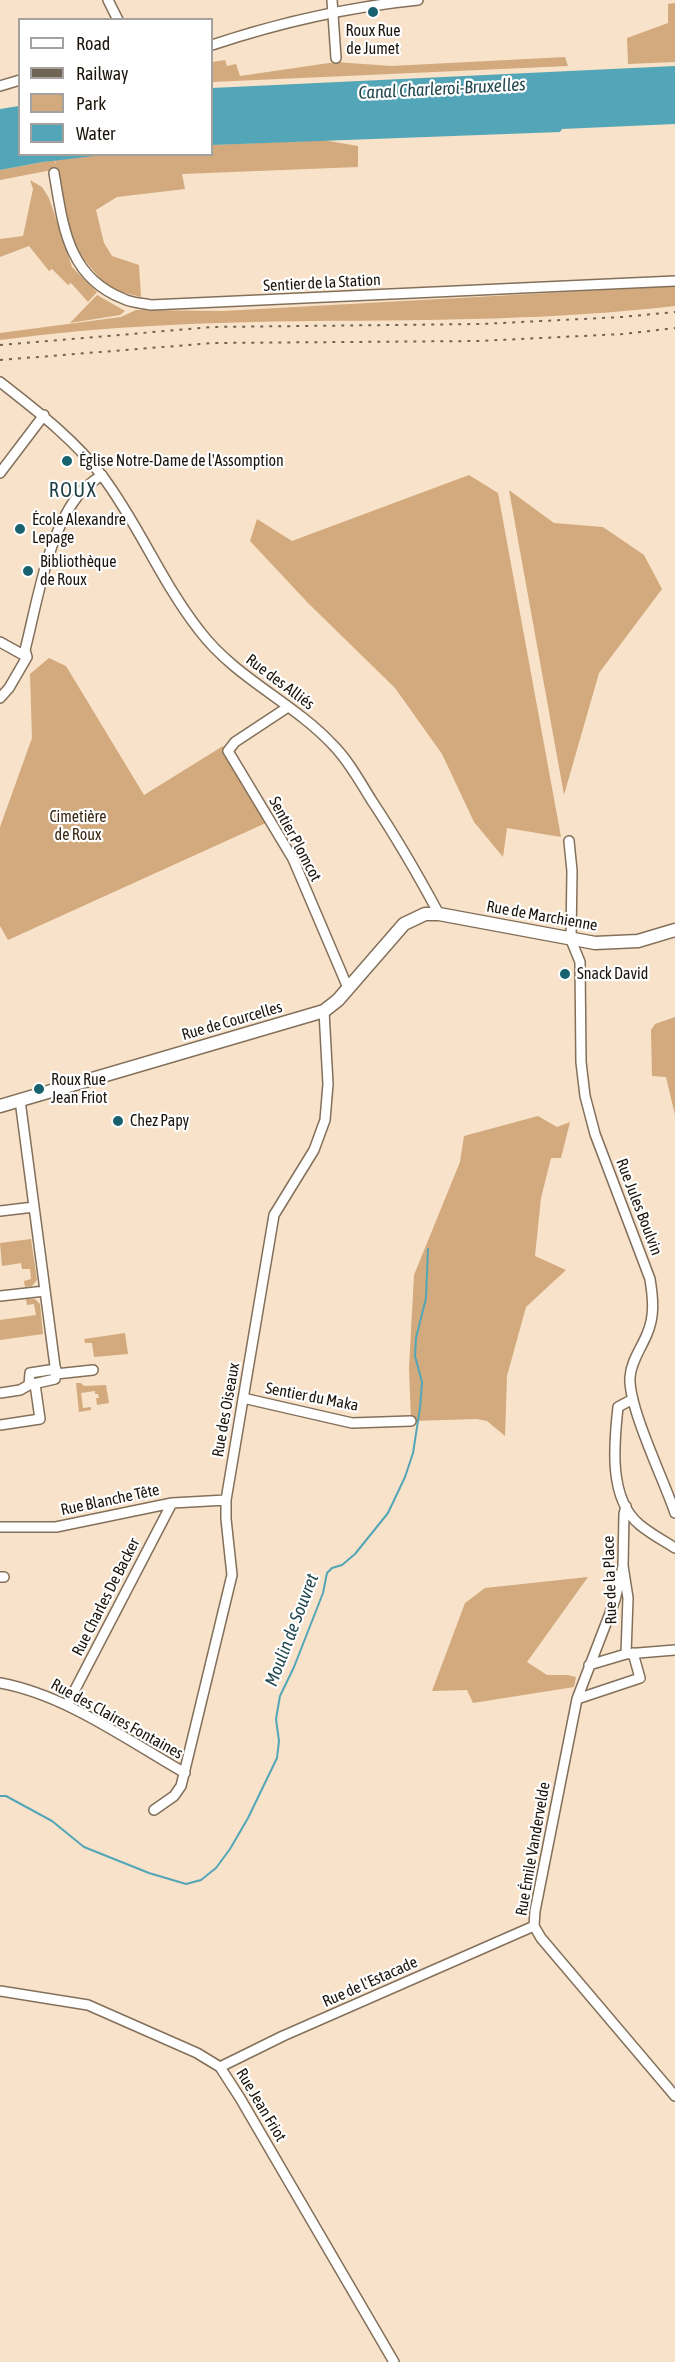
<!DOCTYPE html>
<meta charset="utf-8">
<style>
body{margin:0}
#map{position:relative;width:675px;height:2362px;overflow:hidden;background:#f8e2c9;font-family:"Asap Condensed",sans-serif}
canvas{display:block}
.legend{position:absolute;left:18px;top:18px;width:195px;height:138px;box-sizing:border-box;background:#fff;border:2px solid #a4a19e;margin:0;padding:8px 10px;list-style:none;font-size:18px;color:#1c150c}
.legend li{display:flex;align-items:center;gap:12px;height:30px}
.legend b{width:30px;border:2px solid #a4a19e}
</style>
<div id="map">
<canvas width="675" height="2362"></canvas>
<ul class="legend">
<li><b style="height:8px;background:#fff"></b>Road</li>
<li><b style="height:8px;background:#706454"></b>Railway</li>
<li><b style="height:16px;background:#d2aa7d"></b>Park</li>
<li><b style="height:16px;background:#53a6b7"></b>Water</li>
</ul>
</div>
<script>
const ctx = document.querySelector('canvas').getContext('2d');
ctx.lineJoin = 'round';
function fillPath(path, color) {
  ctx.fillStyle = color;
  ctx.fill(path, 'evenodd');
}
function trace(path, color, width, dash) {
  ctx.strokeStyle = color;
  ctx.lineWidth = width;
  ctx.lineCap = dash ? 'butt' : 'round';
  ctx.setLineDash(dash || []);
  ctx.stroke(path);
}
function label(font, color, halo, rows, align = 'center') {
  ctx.font = font + ' "Asap Condensed",sans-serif';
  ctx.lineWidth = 4.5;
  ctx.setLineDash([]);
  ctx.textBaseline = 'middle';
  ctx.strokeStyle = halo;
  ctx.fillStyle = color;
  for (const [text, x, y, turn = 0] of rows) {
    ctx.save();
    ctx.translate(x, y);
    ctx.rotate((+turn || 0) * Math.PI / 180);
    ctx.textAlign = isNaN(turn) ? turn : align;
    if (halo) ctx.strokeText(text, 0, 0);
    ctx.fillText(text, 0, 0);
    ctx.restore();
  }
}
fillPath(new Path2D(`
 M675,3V62L628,64L627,38L668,23V4Z
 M565,57L568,66L212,82V62L225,60L227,66L236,64L240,76L336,62L391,66Z
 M323,140L358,146V167L182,174L185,189L117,197L96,210L104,243L112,256L139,265L141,297L109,289L81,256L69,229L57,169L0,180V170L54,160L56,165L55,160L104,155L212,154V145Z
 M30,180L42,187L49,198L72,267L97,292L88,302L71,283L68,285L52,269L49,271L29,246L0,257V239L23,236L33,189Z
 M675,286V306C554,320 434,320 312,321C209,322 103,326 0,340V333L121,317L136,310L223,311Z
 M97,295L125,311L120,315L70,323Z
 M469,475L498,493L561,837L507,828L503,857L474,822L442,754L395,688L308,603L250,541L257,519L292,541Z
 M509,490L554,523L603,527L644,555L662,589L599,673L564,795Z
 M49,658L66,666L144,795L223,746L268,822L8,940L0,926V827L32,738L30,674Z
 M675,1017V1115L666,1077L652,1076L651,1030L655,1024Z
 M538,1116L557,1127L570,1122L561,1158H551L541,1198L535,1256L566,1270L526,1307L507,1376L505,1436L487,1421L477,1419L411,1421L409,1368L414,1275L460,1162L464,1136Z
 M31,1239L37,1280L32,1286L25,1287L24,1281L31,1279L30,1269H22L21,1263L2,1266L0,1243Z
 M26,1299H35L40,1304L43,1334L0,1340V1320L36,1315L34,1304L27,1305Z
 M125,1333L128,1354L94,1357L92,1343H85L84,1339Z
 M76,1383H81L84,1386L106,1385L109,1403L97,1405L96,1398H99L98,1394H95V1391L81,1393L83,1408L91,1407V1410L79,1412Z
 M588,1577L527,1662L547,1675H568L576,1677L574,1687L473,1703L467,1690L432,1691L465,1603L485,1588Z`), '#d2aa7d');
fillPath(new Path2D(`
 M675,66V124L562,129L560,132L212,145V88Z
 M19,106L20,154L104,155L43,162L0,170V109Z`), '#53a6b7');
trace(new Path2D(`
 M0,1796H6L52,1821L84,1847L149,1873L186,1884L201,1880L216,1868L230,1849L248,1818L277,1758L279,1741L276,1719L280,1696L294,1667L323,1593L327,1573L332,1568L342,1565L355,1554L388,1513L405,1477L413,1453L420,1408L422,1382L415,1356L416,1338L426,1298L428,1249`), '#53a6b7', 2);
const minor = new Path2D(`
 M108,0L118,20
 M332,0L336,58
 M212,45C278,23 348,7 418,0
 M0,86L20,80
 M54,173C63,225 67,277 124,299C132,303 142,303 151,305L675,281
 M0,382C37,411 74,439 103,477C139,525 162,583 199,630C235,678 293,702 333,745C349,761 360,782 372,801C396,837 418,875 439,914
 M0,473L44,415
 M0,642L27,657
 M27,657L25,650C37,603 47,536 77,497C83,488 93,481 102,475
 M0,698L9,688L27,657
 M288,707L235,742L228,751L293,859L348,988
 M569,841L572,871L571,940L580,962L581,1062L585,1096L595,1134L650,1279C653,1298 655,1316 647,1334C642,1347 631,1361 630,1377C628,1407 664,1480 675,1513
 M0,1211L34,1207
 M0,1296L45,1291
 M56,1374L93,1370
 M29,1385L30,1373L56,1369
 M0,1393L20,1390L29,1385L55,1379L56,1374L20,1100
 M243,1398L352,1423L411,1421
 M633,1399L618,1407C614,1443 608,1499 640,1525C651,1534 664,1541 675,1548
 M0,1425L40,1419L35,1384
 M0,1527H56L172,1503L226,1500
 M623,1566L615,1600L577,1699L535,1911L534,1926L541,1938L675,2096
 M0,1577H4
 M626,1654L628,1598L623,1566L624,1514L626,1506
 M589,1665L626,1654L675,1650
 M0,1683C66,1695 127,1740 185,1773
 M577,1699L640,1678L633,1653
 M67,1705L172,1503
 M154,1810L174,1796L181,1786L232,1575L226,1519V1500L274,1215L314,1150L325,1120L328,1084L324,1011
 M0,1991L88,2005L197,2053L220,2067L240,2098L394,2362
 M220,2067L283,2036L534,1926`);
const major = new Path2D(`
 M0,1106L324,1011L338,1000L404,924L425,914H439L595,943L638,941L675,930`);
trace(minor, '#83705a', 12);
trace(major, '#83705a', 15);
trace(minor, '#fff', 9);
trace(major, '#fff', 12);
trace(new Path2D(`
 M0,345L213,327L481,324L622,317L675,312
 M0,360L213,343L479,341L623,334L675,328`), '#706454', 2, [3, 6]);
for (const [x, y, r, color] of [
 [373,12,6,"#18626f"],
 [67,461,6,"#18626f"],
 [20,529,6,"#18626f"],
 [28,571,6,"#18626f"],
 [565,974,6,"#18626f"],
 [39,1089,6,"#18626f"],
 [118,1121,6,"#18626f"]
]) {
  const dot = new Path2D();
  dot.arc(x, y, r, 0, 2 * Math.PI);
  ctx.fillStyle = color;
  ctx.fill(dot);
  trace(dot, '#fff', 2);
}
label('16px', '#1c150c', '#fff', [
 ["Roux Rue",373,31,"center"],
 ["de Jumet",373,49,"center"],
 ["Église Notre-Dame de l'Assomption",79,461],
 ["École Alexandre",32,520],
 ["Lepage",32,538],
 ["Bibliothèque",40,562],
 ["de Roux",40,580],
 ["Snack David",577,974],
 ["Roux Rue",51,1080],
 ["Jean Friot",51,1098],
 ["Chez Papy",130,1121]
], 'left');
label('16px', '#1c150c', '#fff', [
 ["Sentier de la Station",322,283,-3],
 ["Rue des Alliés",280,682,37],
 ["Sentier Plomcot",295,839,62],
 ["Rue de Marchienne",542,916,10],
 ["Rue de Courcelles",232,1021,-16],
 ["Rue Jules Boulvin",639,1207,69],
 ["Sentier du Maka",312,1397,11],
 ["Rue des Oiseaux",226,1410,-80],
 ["Rue Blanche Tête",110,1500,-12],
 ["Rue de la Place",610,1580,-92],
 ["Rue Charles De Backer",106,1597,-63],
 ["Rue des Claires Fontaines",117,1719,29],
 ["Rue Émile Vandervelde",533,1849,-80],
 ["Rue de l'Estacade",370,1982,-24],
 ["Rue Jean Friot",261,2105,59]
]);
label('16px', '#3b2912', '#fff', [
 ["Cimetière",78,817],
 ["de Roux",78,835]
]);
label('italic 18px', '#224850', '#fff', [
 ["Canal Charleroi-Bruxelles",442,89,-3],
 ["Moulin de Souvret",292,1630,-69]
]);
ctx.letterSpacing = '1.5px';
label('20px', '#1b3c42', '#fff', [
 ["ROUX",73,491]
]);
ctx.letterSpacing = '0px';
</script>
